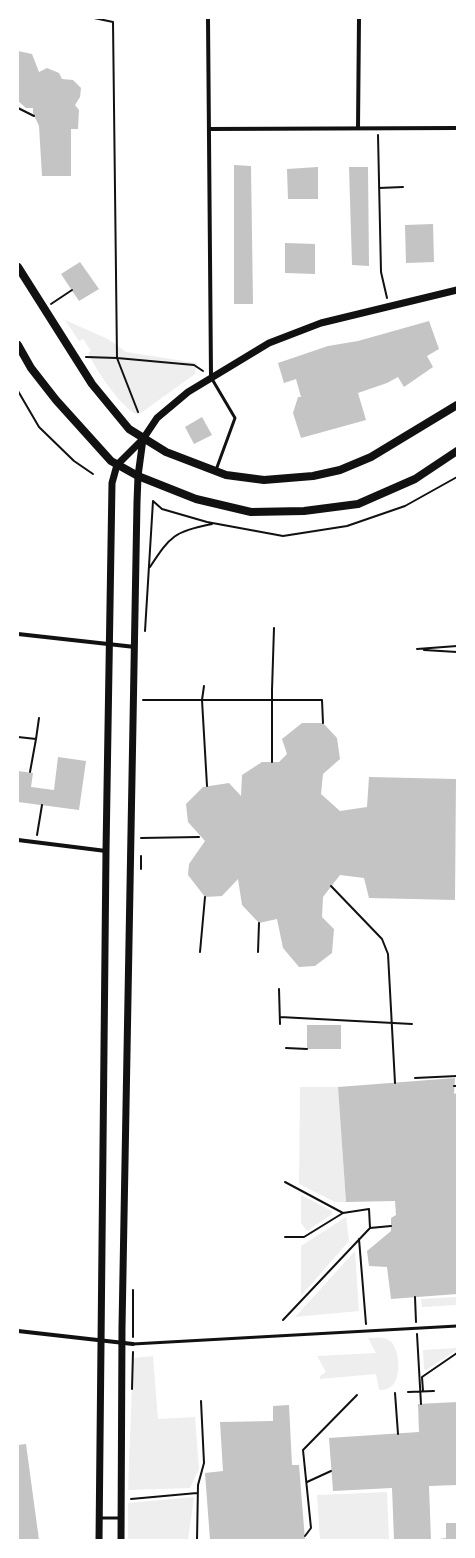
<!DOCTYPE html>
<style>
body{margin:0}
#map{position:relative;width:475px;height:1558px;overflow:hidden;background:#fff;font-family:"Space Grotesk",sans-serif}
canvas{display:block}
.frame{position:absolute;inset:0;border:19px solid #fff;pointer-events:none}
</style>
<div id="map">
<canvas width="475" height="1558"></canvas>
<div class="frame"></div>
</div>
<script>
const ctx = document.querySelector('canvas').getContext('2d');
ctx.lineJoin = 'round';
function fillPath(path, color) {
  ctx.fillStyle = color;
  ctx.fill(path, 'evenodd');
}
function trace(path, color, width, dash) {
  ctx.strokeStyle = color;
  ctx.lineWidth = width;
  ctx.lineCap = dash ? 'butt' : 'round';
  ctx.setLineDash(dash || []);
  ctx.stroke(path);
}
fillPath(new Path2D(`
 M65,320L108,339L126,352L197,363L195,374L138,415C121,408 96,370 88,353L91,351L83,339L79,341Z
 M300,1087H338L346,1202H335L299,1184Z
 M301,1195L332,1211V1214L307,1231L301,1223Z
 M346,1217L349,1241L301,1296V1246Z
 M355,1251L359,1311L295,1317Z
 M457,1297V1305L422,1307L421,1299Z
 M368,1338C375,1338 384,1336 390,1341C400,1348 401,1376 393,1385C389,1389 384,1390 379,1390L376,1374L320,1379V1376L326,1372L317,1356L376,1353Z
 M457,1348V1350L426,1370L424,1369L423,1350Z
 M153,1356L158,1419L195,1417L199,1469L190,1488L128,1490L133,1358Z
 M387,1492L389,1540H320L317,1495Z
 M194,1497L188,1540H128V1503Z`), '#eee');
fillPath(new Path2D(`
 M18,51L32,54L39,72L47,68L59,73L62,79L73,80L81,88L80,97L75,105L79,110L78,129H71V176H42L39,126L33,113V108H26L18,101Z
 M234,165L251,166L253,304H234Z
 M318,167V199H288L287,169Z
 M349,167H368L369,266L352,265Z
 M433,224L434,262L406,263L405,225Z
 M285,243L315,244V274L285,273Z
 M80,262L99,289L79,301L61,274Z
 M429,321L439,349L427,356L433,367L404,387L398,377L387,383L358,393L366,420L301,438L293,413L298,397H301L296,379L284,383L278,363L328,346L358,341Z
 M202,417L212,435L194,444L185,427Z
 M302,723H323L337,738L340,759L323,774L321,794L340,811L367,807L369,777L456,779L455,900L369,898L364,878L340,875L323,897L322,917L334,929L332,953L315,966L299,967L283,948L277,919L259,923L242,905L238,879L222,896L205,897L188,875L189,864L205,841L188,822L186,804L203,787L229,783L241,796L242,775L262,762H279L287,754L282,739Z
 M58,757L86,761L79,810L18,802V771L33,773L31,787L54,790Z
 M307,1025H341V1049H307Z
 M455,1078L454,1094L457,1093V1294L391,1299L387,1267L369,1266L367,1251L391,1231V1218L396,1215L395,1201L346,1202L338,1087Z
 M457,1402V1485L429,1486L431,1540H394L392,1488L333,1491L329,1438L419,1432L418,1404Z
 M289,1405L292,1465H299L305,1540H210L205,1473L223,1471L220,1422L273,1421V1406Z
 M26,1444L39,1540H18V1445Z
 M446,1523H457V1540H432L446,1538Z`), '#c4c4c4');
trace(new Path2D(`
 M94,18L113,22L117,358L138,412
 M18,108L34,116
 M378,135L381,272L387,298
 M379,188L403,187
 M51,304L72,290
 M86,357L117,358L194,365L203,371
 M18,391L39,427L74,461L93,474
 M153,501L162,509L207,522L283,536L347,526L405,506L457,477
 M150,567C171,535 174,532 212,524
 M145,631L153,501
 M417,649L457,646
 M424,650L457,652
 M204,686L202,700L207,786
 M143,700H322L323,723
 M18,737L36,739L39,718
 M272,762V690L274,628
 M30,772L36,739
 M37,835L42,805
 M141,838L199,837
 M141,869V856
 M331,886L382,939L388,954L395,1083
 M200,952L205,897
 M258,952L259,923
 M279,989L280,1024
 M280,1017L412,1024
 M286,1048L307,1049
 M415,1078L457,1076
 M454,1086H457
 M285,1182L343,1213
 M285,1237H304L343,1213L369,1209L370,1228L391,1226
 M359,1239L366,1324
 M415,1297L416,1322
 M283,1320L370,1228
 M417,1334L421,1404
 M133,1337V1290
 M132,1389L133,1352
 M423,1391L422,1377L457,1353
 M408,1392L434,1391
 M395,1393L398,1434
 M307,1482L331,1471
 M131,1499L197,1493
 M305,1536L311,1528L303,1450L357,1395
 M197,1540L198,1485L204,1463L201,1401`), '#111', 2);
trace(new Path2D(`
 M212,379L235,418L216,470
 M133,1344L457,1326
 M99,1518H121`), '#111', 3);
trace(new Path2D(`
 M208,18L211,376
 M358,128L359,18
 M209,129L457,128
 M18,634L135,647
 M18,840L106,851
 M18,1331L133,1344`), '#111', 4);
trace(new Path2D(`
 M99,1540L106,851L112,483L117,465L143,439L157,418L188,392L269,343L321,323L457,290
 M121,1540L122,1327L137,502L138,476L143,439`), '#111', 7);
trace(new Path2D(`
 M18,267L92,384L129,429L166,452L226,475L264,480L313,476L340,470L371,457L457,405
 M18,345L31,368L56,400L111,461L138,476L196,499L251,512L304,511L358,504L415,479L457,451`), '#111', 8);
</script>
